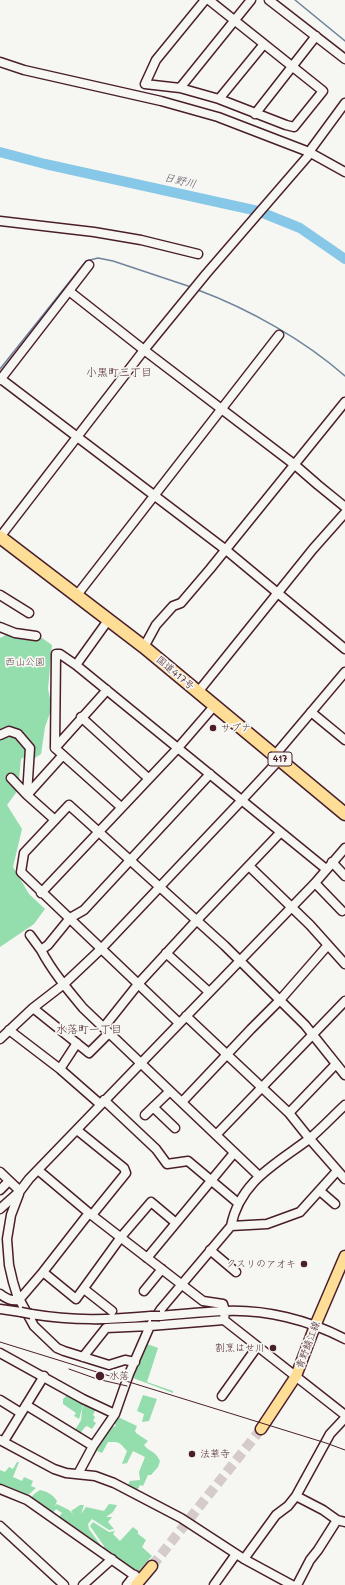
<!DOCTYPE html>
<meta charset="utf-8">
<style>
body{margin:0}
canvas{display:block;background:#f6f6f2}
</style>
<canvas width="345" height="1585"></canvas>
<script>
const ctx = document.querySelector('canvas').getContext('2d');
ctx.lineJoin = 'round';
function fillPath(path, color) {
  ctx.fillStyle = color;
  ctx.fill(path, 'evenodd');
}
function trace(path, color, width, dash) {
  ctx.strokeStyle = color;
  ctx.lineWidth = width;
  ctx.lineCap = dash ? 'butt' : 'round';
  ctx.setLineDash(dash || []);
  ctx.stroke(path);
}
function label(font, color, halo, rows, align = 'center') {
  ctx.font = font + ' Mali,"Klee One",sans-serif';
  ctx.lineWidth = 3.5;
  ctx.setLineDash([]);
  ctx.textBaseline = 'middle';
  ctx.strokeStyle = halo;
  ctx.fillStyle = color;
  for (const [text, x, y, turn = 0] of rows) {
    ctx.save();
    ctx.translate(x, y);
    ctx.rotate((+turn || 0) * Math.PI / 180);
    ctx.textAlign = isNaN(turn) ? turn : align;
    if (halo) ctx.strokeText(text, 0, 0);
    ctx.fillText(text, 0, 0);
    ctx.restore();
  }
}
fillPath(new Path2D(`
 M6,635L42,638L52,645L48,689L52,707L45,727L41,754L35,758L26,756L21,759L18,790L7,805L22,829L13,867L29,894L45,909L34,924L0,947V638Z
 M147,1344L158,1348L147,1382L173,1391V1393L133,1378Z
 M69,1393L84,1402L79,1419L74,1416L76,1413L63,1404V1399Z
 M143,1395L157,1399L149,1421L142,1422L144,1414L137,1411Z
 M85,1402L97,1407L93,1415L95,1417L93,1421L96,1423L92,1429L87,1426L85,1427L79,1435L74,1432L81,1420L82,1410Z
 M118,1417L137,1426L135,1431L136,1433L148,1441L144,1445C150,1453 154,1449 160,1461L158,1467L151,1475H148L143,1486L140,1485L137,1491L128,1485L130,1481L140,1480L139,1472L145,1457L133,1451L127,1463L122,1464L127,1451C118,1441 120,1442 108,1442L102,1453L97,1451L94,1456L92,1455L112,1426L114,1427L116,1425L114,1423Z
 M17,1462H19L13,1477L22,1481L24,1477L33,1481L31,1486L36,1488L26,1497L0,1486V1470L5,1472L9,1467L13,1469Z
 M40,1490C48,1492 52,1494 57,1501L55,1506L48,1508L55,1506L57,1504L69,1510L74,1515L71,1511L80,1505H84L81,1514L86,1507L104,1511L109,1504L117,1505L113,1512L106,1517H112L108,1522L114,1529L109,1530L92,1519L88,1524L89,1529L102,1547L58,1518L62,1513L56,1509L52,1514L46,1508L30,1499L34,1494Z
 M93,1522L109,1532L115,1531L113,1534L120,1541L133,1527L138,1531V1534L146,1540L142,1547L152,1556L137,1573L104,1548V1546L90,1526Z`), '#94ddac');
trace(new Path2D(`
 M295,0L345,41
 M198,290C249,309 304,340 345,376
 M0,369L86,261L98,258L113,261L191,287`), '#6f849c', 1.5);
trace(new Path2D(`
 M0,152L45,164L258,211L300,228L345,259`), '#87c7e7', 10);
trace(new Path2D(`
 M152,1566L261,1429`), '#d4cbca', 10, [10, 5]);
const minor = new Path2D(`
 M205,0L156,60L145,84L180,88L219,99L286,125L294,127L323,91L209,0
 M269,0L345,59
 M0,62L24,70L161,101L218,117L309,152L345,172
 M180,88L251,0
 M219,99L264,44
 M255,114L316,36
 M0,221L94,232L141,240L198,254
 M69,291L144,350L295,465L318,485L345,507
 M1,379L226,550L345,649
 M0,380L89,265
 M0,537L144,350L206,274L308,156L309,152L345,103
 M0,595L29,613
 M77,595L279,335
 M109,619L76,665L326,869
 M0,627L15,633L36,636
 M144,647L156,625L173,606L181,603L210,569L345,402
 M107,690L55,748L121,807
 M198,692L313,549L345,513
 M311,712L345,740
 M81,717L148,778
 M0,735L9,731L18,734L30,748L27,795L11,778
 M55,748L56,654H60L76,665
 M275,755L345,672
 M210,774L84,910L70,918L48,945L41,950C52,971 68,990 83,1008L259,1176
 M55,820L27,795L63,755
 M332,862L345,876
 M249,866L310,925L345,964
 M315,883L342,911
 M41,893L177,749L215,705
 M30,935L41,950
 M166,953L209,992
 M33,1008L89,1053L109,1033
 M186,1016L289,1113L309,1138L345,1179
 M179,1023L21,872L24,853L69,805L225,946L305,1025L345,1075
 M104,1027L139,983L197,920L280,833
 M9,1030L60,1069L100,1104
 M0,1039L33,1008L64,984L101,949L241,801L280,759
 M60,1069L77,1043
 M104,1100L156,1149L167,1164L188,1161L238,1203
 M182,1102L251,1029L280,1000L328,945
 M153,1107L175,1128
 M289,1113L336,1064
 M145,1115L170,1091
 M77,1130L124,1168L126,1173L92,1215
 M216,1135L345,1001
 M38,1170L89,1213L203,1301L223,1304L225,1311L224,1320
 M0,1172L20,1191
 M0,1190L9,1181
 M320,1191L335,1204
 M19,1194L11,1215L7,1239L9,1265L13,1282L17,1295L34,1326L57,1348L64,1351L109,1365L125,1360L135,1362
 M0,1209L20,1191L29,1179L315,883L345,848
 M231,1226L267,1224L300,1212L337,1171
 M210,1250L236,1272
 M147,1258L234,1153
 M43,1272L76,1299L121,1237L151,1202L176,1223
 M84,1289L112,1311
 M144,1291L162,1269
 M0,1294C7,1299 11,1301 19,1300L43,1272L89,1213
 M0,1309L21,1312
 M31,1314C74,1321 108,1320 151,1316
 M160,1316C181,1314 203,1312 224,1311C265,1309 309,1320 345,1339
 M0,1353L83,1399L115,1414
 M83,1357L106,1328L150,1326L161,1309L231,1226C240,1181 276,1164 309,1139C321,1129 333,1116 345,1105
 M222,1396L257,1347
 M0,1400L21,1413
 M26,1405L93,1446
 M0,1440L54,1469L66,1473L95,1476L114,1483L181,1518L244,1559L292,1585
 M4,1441L44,1376
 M78,1474L93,1446L115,1414L129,1374L150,1326L224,1320L345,1415
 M0,1489L27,1500L138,1578
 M296,1496L323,1510L337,1520L345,1522
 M0,1526L64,1585
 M244,1559L276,1515L288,1506L296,1496L330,1434L345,1418
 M83,1585L112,1559
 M127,1585L135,1575
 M214,1585L236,1554
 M297,1585L310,1560L318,1550L337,1520`);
const major = new Path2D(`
 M261,1429L296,1376L315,1326L345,1256
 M136,1585L152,1566`);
const highway = new Path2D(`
 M0,537L144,647L345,814`);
trace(minor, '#4a1f2b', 11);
trace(major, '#4a1f2b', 13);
trace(highway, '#4a1f2b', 15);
trace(minor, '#f6f6f2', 8);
trace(major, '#fedd96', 10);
trace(highway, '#fedd96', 12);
trace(new Path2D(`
 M0,1342L326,1443L345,1450
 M69,1369L97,1379L127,1386`), '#4a1f2b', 1);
const minorBridge = new Path2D(`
 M21,1312L31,1314
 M151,1316H160`);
trace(minorBridge, '#4a1f2b', 11, []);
trace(minorBridge, '#f6f6f2', 8);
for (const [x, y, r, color] of [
 [213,728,4,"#4a1f2b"],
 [304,1264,4,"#4a1f2b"],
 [273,1348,4,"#4a1f2b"],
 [100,1376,5,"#4a1f2b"],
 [192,1454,4,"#4a1f2b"]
]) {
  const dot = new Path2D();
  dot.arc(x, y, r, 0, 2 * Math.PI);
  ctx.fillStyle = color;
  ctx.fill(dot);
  trace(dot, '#f6f6f2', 1.5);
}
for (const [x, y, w] of [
 [280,759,24]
]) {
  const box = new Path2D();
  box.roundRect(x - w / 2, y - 7, w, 14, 3);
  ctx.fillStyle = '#f6f6f2';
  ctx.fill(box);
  trace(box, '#4a1f2b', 1);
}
label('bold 9px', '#4a1f2b', null, [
 ["417",280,759]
]);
label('10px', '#5c4e4b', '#f6f6f2', [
 ["西山公園",25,662]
]);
label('10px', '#4a1f2b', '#f6f6f2', [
 ["国道417号",175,673,40],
 ["青野鯖江線",308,1345,-69]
]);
label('10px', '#4a1f2b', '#f6f6f2', [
 ["サプナ",221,728],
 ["クスリのアオキ",296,1264,"right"],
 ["割烹はせ川",265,1348,"right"],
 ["水落",109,1376],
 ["法華寺",200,1454]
], 'left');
label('italic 11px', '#5c5163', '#f6f6f2', [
 ["日野川",180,181,13]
]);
label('11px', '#4a1f2b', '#f6f6f2', [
 ["小黒町三丁目",119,373],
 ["水落町一丁目",89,1030]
]);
</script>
